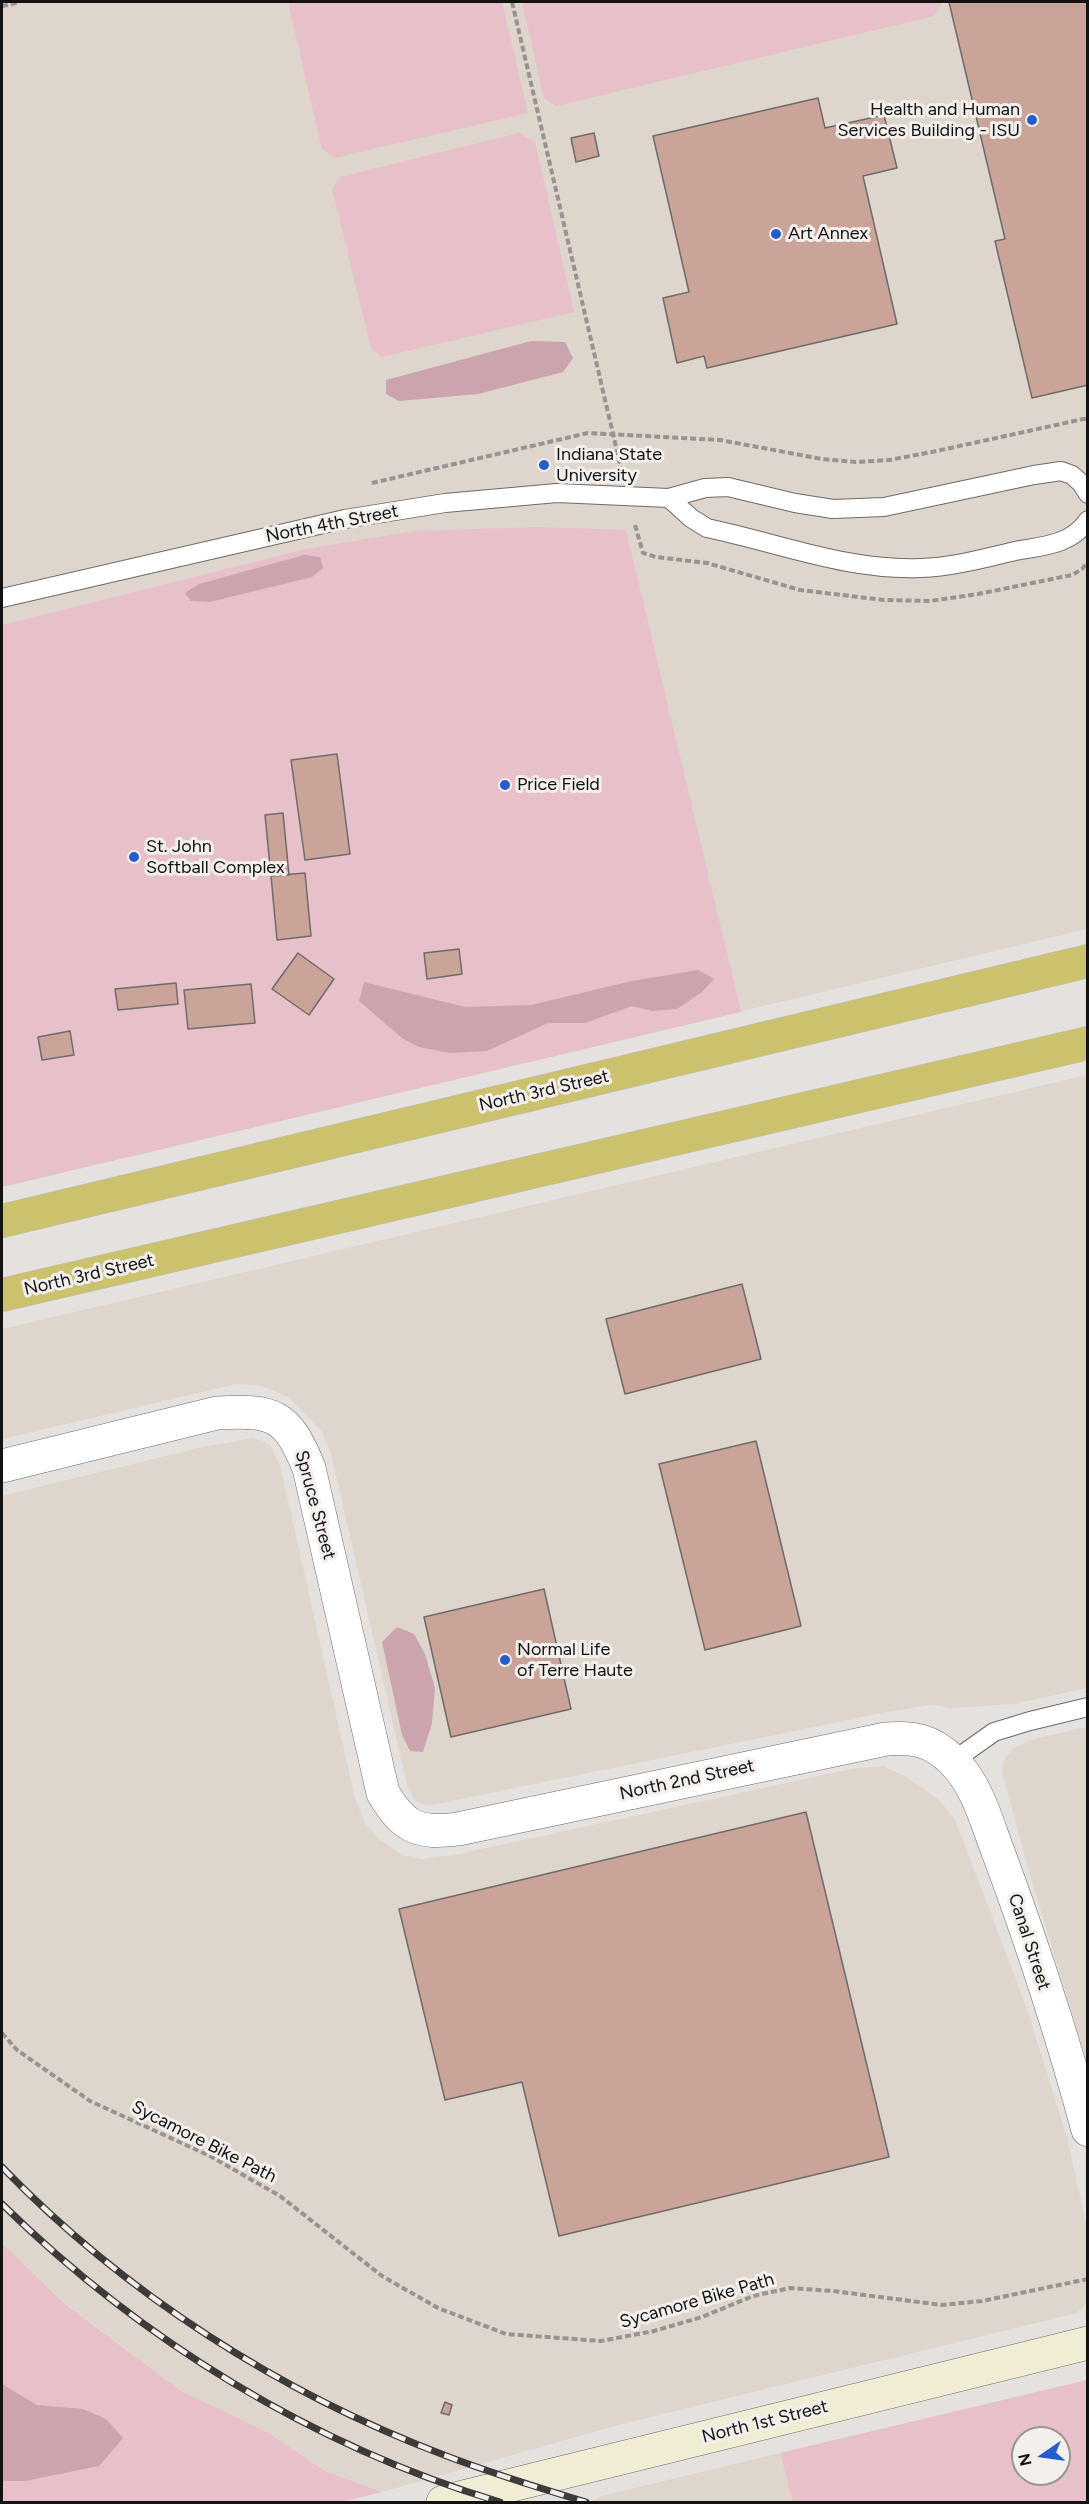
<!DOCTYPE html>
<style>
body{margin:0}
#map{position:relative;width:1089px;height:2504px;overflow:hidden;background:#e4e1de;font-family:Figtree,sans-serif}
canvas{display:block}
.frame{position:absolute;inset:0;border:3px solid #131211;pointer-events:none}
.north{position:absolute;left:1011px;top:2426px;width:60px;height:60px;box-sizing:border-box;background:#f2efec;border:2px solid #999794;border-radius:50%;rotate:257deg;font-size:16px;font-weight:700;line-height:24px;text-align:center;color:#131211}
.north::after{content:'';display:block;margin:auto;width:21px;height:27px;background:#265dca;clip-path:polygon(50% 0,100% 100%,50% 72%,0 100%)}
</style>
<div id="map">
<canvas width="1089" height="2504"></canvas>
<div class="frame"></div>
<div class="north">N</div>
</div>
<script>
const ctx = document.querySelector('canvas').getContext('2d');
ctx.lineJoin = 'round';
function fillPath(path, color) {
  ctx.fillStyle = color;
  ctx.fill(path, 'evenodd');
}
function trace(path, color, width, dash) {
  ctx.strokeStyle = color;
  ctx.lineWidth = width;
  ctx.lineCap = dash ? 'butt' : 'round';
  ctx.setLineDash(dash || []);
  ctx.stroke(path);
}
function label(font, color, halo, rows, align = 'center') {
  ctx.font = font + ' Figtree,sans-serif';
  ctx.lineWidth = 6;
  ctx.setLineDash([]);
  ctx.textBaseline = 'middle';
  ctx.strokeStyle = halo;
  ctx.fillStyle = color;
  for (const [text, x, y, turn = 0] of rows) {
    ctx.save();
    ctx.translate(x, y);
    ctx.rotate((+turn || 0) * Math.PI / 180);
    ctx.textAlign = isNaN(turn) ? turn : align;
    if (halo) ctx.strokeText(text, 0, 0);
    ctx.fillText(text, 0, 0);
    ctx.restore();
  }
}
fillPath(new Path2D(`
 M2,2H1087V929L2,1187Z
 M1087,1075V1688L1014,1704L951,1708L931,1705L877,1714L427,1806L415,1800L407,1785L331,1453L321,1430L288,1397L262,1386L236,1384L2,1439V1329Z
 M253,1438L270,1445L280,1465L355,1799L366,1825L380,1840L402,1855L422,1859L459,1854L851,1769L883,1766L908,1778L940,1801L955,1820L983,1893L1027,2009L1067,2138L1087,2227L1088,2296L1084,2306L1077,2313L618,2425L382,2492L325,2471L267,2432L181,2391L64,2302L2,2243V1496L198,1448Z
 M1087,1727H1088L1087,2062L1030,1875L1002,1772L1004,1760L1013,1749L1030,1740Z
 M780,2453L793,2502H591L602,2496Z`), '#ded5cd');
fillPath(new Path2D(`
 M288,2H502L528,113L334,158L322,149Z
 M522,2H941L942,3L934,16L556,106L544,98Z
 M519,133L535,142L574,312L382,357L371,348L332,189L340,177Z
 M538,527L626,530L741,1012L2,1187V625L310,548L417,531Z
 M2,2243L64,2303L181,2391L267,2432L325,2471L382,2492L341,2502H2Z
 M1087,2380V2502H793L780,2453ZM1023,2438H1059V2474H1023Z`), '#e7c0ca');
fillPath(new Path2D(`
 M531,341L565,342L573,358L563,372L478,394L399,401L386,394V380Z
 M304,555L320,557L323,568L312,577L210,602L191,601L185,593L199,584Z
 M698,970L714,979L702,992L677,1009L652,1011L632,1006L585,1023H548L487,1051L450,1053L419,1047L402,1038L359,1001L364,982L465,1007L531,1005L632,981Z
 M397,1627L414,1634L425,1654L435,1688L432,1723L423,1752L410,1751L402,1735L382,1642Z
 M2,2384L37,2405L83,2409L106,2419L123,2438L99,2466L25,2481H2Z`), '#cba4ad');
const building = new Path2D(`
 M949,2H1088V385L1032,398L995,241L1005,239Z
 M818,98L825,128L884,115L897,168L863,176L897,324L707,368L704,356L677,363L663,298L689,292L653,136Z
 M594,133L599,156L576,162L571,138Z
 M337,754L350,854L305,860L291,760Z
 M283,813L289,875L271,876L265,815Z
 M305,873L311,936L277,940L271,876Z
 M459,949L462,974L427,979L424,953Z
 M298,953L334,979L309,1015L272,989Z
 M176,983L178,1004L118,1010L115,989Z
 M251,984L255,1023L188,1029L184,990Z
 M70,1031L74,1055L42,1060L38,1037Z
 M742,1284L761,1359L625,1394L606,1319Z
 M756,1441L801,1626L705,1650L659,1464Z
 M544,1589L571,1709L451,1737L424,1617Z
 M806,1812L889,2157L559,2236L522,2082L445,2100L399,1909Z
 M445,2402L452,2405L449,2415L441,2413Z`);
fillPath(building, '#caa499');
trace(building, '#6f6b6a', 1.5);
const lane = new Path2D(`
 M669,498L691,518L707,528C779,543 847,571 921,568C953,567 985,558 1015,551C1043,546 1071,545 1088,520
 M2,598L345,519L445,503L557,493L669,498L705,488L728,487L795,503L833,509L884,507L1034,475L1061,471L1072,475L1081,483L1088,494
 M953,1761L994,1732L1030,1721L1088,1707`);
const street = new Path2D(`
 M2,1466L217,1413C274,1410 287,1414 309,1468L383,1793C404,1828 418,1834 458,1829L886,1739C914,1737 931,1740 952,1760C978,1785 987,1824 1000,1857C1033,1946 1063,2038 1088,2130`);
const secondary = new Path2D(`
 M443,2502L1088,2343`);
const highway = new Path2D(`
 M2,1221L1088,961
 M2,1295L1088,1043`);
trace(lane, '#6d6b68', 20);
trace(street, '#6d6b68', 34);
trace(secondary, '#6d6b68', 34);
trace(highway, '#bdbdbc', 34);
trace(new Path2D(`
 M512,2L621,468
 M2,6L20,2
 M372,483L588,433L720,440L822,459L856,462L889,460L932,452L1088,418
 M635,525L643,553L656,557L707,563L800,590L884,600L930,601L978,594L1072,575L1082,569L1088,562
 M2,2033L17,2050L90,2101L210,2156L280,2196L382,2276L438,2308L506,2334L601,2341L654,2331L702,2317L753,2296L790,2288L833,2291L942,2305L982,2301L1088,2279`), '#969391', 4, [6, 3]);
trace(lane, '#fff', 18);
trace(street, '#fff', 33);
trace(secondary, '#f0edd4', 33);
trace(highway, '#ccc26e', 33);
const rail = new Path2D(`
 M2,2167C124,2293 280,2393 444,2455C491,2473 539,2488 586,2502
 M2,2204C141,2340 313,2446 500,2502`);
trace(rail, '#3c3b3a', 7);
trace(rail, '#f2efec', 4.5, [14]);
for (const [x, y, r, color] of [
 [1032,120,6,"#265dca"],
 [776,234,6,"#265dca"],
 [544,465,6,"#265dca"],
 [505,785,6,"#265dca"],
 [134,857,6,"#265dca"],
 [505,1660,6,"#265dca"]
]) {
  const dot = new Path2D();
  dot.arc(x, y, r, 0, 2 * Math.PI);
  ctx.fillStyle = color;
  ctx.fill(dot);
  trace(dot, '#f2efec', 2);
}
label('18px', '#131211', '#f2efec', [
 ["Health and Human",1020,110,"right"],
 ["Services Building - ISU",1020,131,"right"],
 ["Art Annex",788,234],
 ["Indiana State",556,455],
 ["University",556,476],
 ["Price Field",517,785],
 ["St. John",146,847],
 ["Softball Complex",146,868],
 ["Normal Life",517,1650],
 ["of Terre Haute",517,1671]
], 'left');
label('18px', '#131211', '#f2efec', [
 ["North 4th Street",332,524,-11],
 ["North 3rd Street",544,1091,-13],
 ["North 3rd Street",89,1275,-13],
 ["Spruce Street",315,1505,75],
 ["North 2nd Street",687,1780,-12],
 ["Canal Street",1029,1942,72],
 ["Sycamore Bike Path",204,2142,27],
 ["Sycamore Bike Path",697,2301,-16],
 ["North 1st Street",765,2422,-14]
]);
</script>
